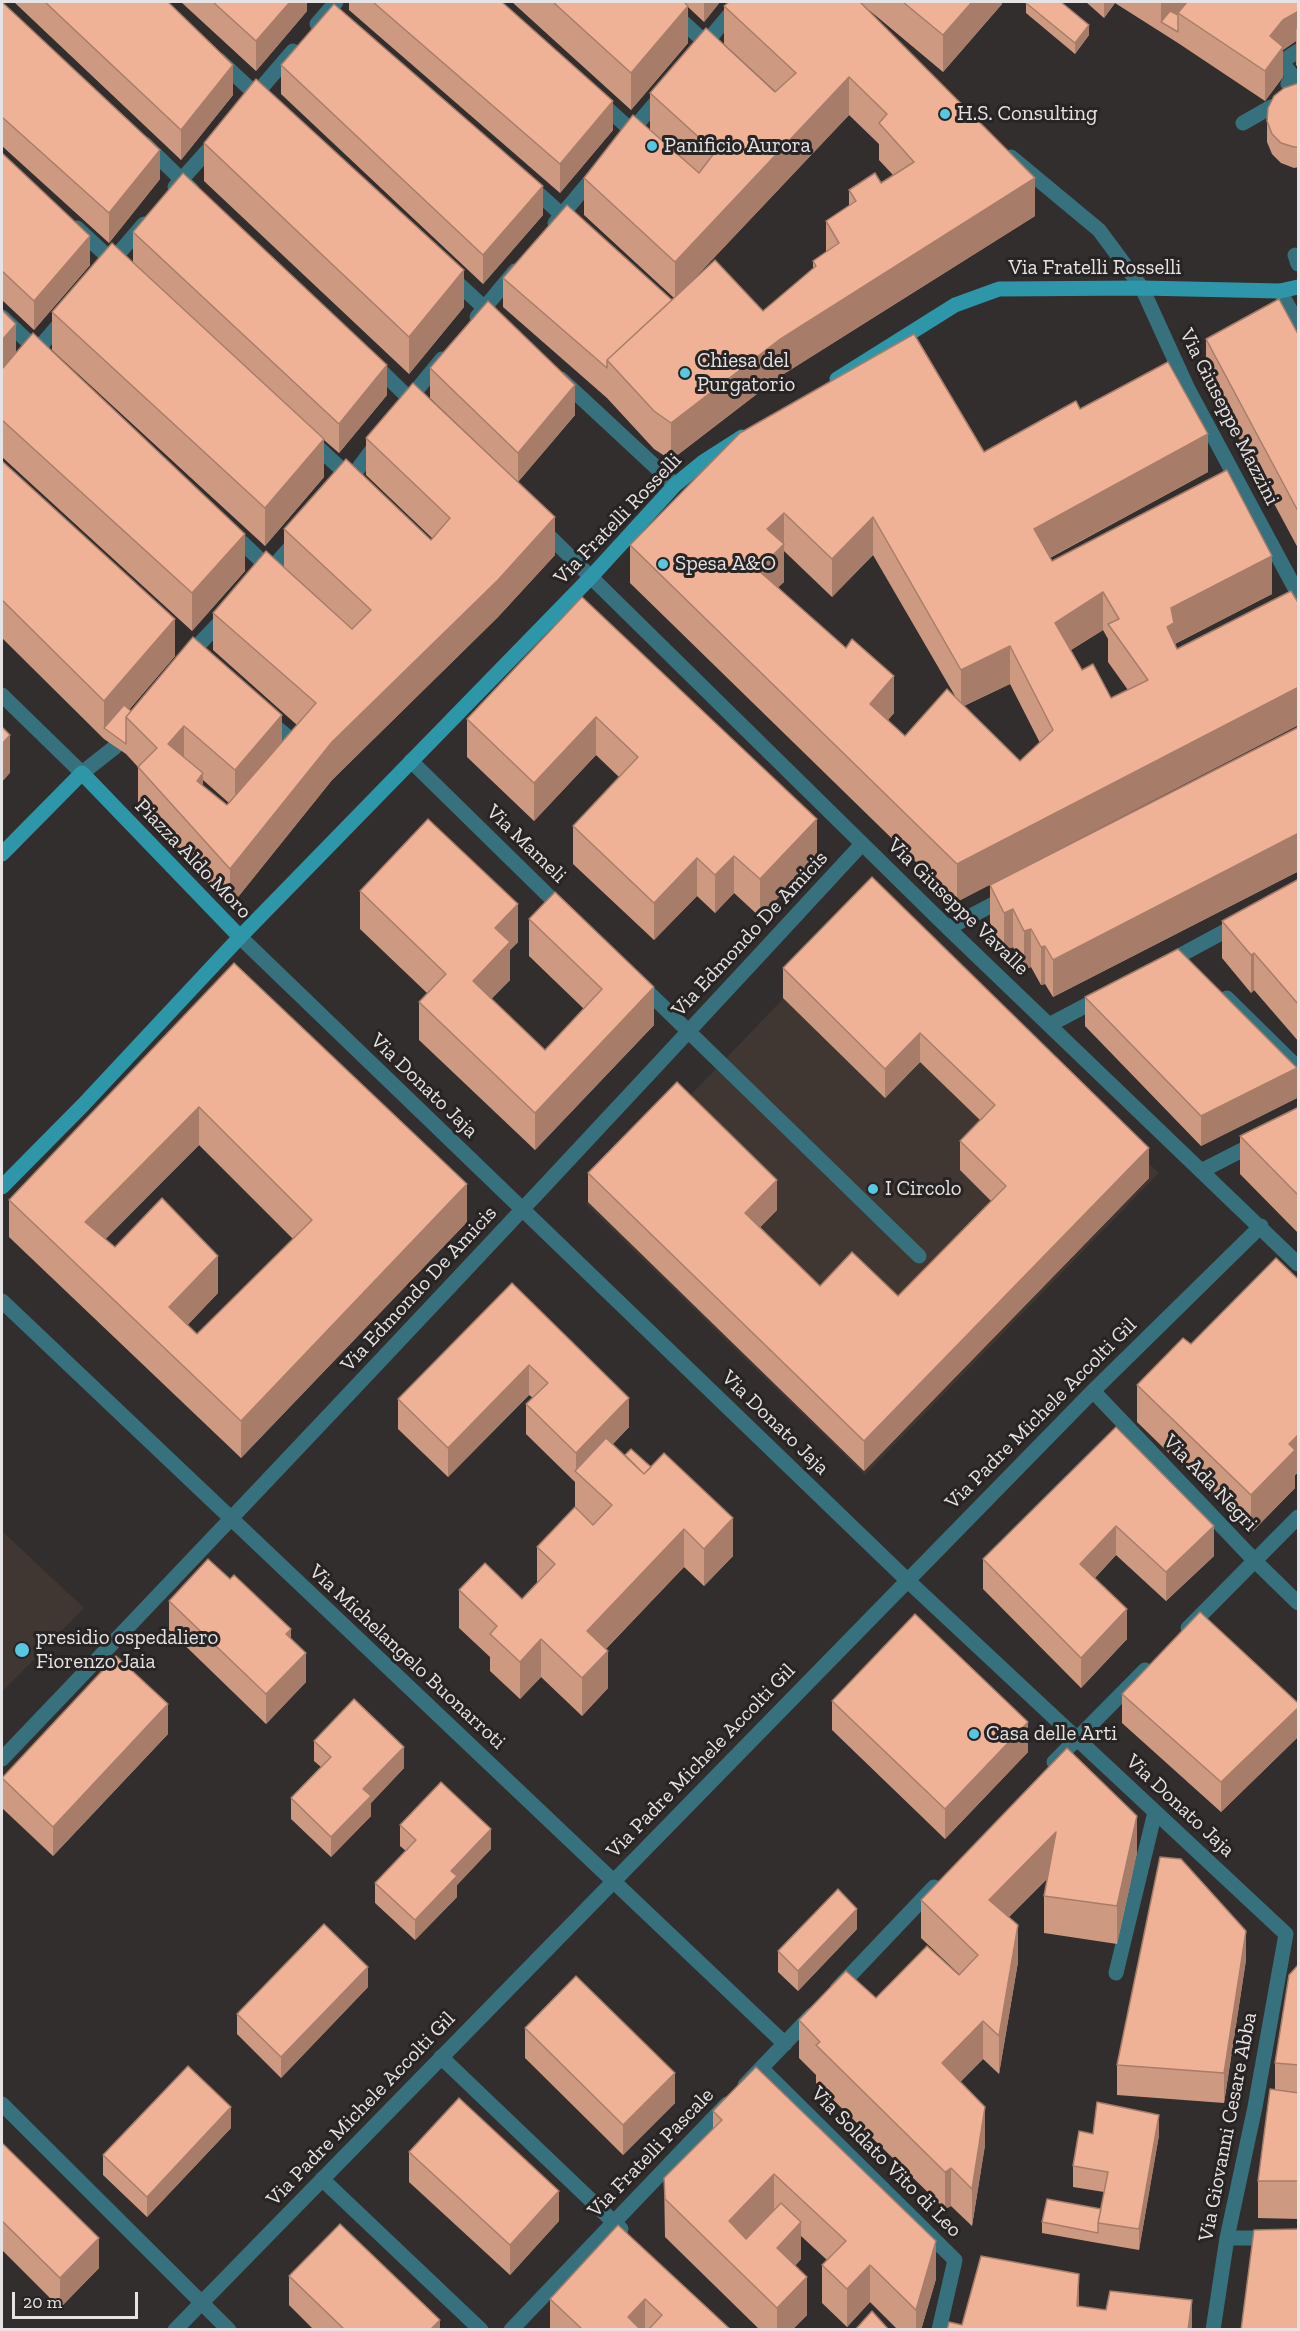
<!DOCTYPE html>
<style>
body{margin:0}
#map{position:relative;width:1300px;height:2331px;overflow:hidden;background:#312e2d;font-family:"Zilla Slab",serif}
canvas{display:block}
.frame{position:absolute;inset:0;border:3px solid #e5e3e3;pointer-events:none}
.scale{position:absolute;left:12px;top:2292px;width:126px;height:27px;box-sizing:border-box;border:3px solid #e5e3e3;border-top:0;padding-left:8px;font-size:18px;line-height:21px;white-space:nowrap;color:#e5e3e3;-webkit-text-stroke:4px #272423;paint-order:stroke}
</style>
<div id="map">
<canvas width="1300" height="2331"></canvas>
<div class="frame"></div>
<div class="scale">20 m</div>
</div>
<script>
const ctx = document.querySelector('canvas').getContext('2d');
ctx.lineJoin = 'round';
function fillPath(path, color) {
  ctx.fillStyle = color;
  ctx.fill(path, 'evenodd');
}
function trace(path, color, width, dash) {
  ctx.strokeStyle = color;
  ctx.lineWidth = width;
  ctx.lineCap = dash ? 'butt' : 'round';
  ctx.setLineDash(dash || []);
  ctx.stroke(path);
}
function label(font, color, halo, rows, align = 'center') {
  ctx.font = font + ' "Zilla Slab",serif';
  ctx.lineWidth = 6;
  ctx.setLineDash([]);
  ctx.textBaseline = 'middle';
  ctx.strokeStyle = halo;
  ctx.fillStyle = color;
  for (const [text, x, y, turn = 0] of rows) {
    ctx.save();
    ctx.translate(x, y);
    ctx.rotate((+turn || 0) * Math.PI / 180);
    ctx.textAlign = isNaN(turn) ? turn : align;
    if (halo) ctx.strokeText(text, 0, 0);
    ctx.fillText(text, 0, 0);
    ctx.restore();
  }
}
fillPath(new Path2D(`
 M878,900L1159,1173L865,1475L586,1204Z
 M2,1531L84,1608L2,1692Z`), '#403732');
trace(new Path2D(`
 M689,1032L919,1256`), '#37717d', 15);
trace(new Path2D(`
 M661,2L706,43
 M317,24L336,2
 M700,50L740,2
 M219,60L263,101
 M1288,84L1293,76L1281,62L1298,51
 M250,101L293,51
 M599,101L632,131
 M1243,123L1271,107
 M628,135L663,94
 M145,144L192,190
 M1011,157L1099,230L1142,288L1188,389L1298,594
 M529,185L562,215
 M175,187L217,140
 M555,223L596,174
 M77,228L119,267
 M1295,255L1298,264
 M107,267L144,224
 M451,277L491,314
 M1280,291L1298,324
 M2,317L41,354
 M477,317L515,271
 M372,362L417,406
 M561,379L675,485
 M2,390L65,318
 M406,403L442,359
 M310,440L354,481
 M346,485L378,442
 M541,528L948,928L1298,1264
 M232,533L273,572
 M264,577L296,541
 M187,657L226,616
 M2,695L82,773L115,747
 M266,719L299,746L295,750
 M411,761L563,910
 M948,928L1009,896
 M240,937L907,1580L1286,1934L1255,2107L1227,2238L1213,2330
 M1166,963L1240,923
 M641,985L689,1032
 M1227,998L1298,1068
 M1049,1025L1102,997
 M1203,1170L1256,1143
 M2,1301L785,2044
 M1093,1391L1255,1561L1298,1603
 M1188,1628L1298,1517
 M2,1759C291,1457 578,1152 862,844
 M1054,1762L1145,1670
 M1116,1973L1155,1812
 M837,1989L934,1887
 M441,2057L621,2229
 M761,2068L955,2260L939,2330
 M745,2085L812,2015
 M2,2104L229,2330
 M322,2179L481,2330
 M1227,2238H1298
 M175,2330L1093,1391L1261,1226
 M511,2330L727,2104`), '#37717d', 15);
trace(new Path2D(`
 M837,379L955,305L999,289L1142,288L1280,291L1298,287
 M2,854L82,773L240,937
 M2,1187L83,1105L240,937L590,578L675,485L703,462L742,437`), '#2e96a9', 15);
fillPath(new Path2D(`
 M2,2L160,179L109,243L2,146Z
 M14,2H168L233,95L181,160Z
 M181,2H307V11L256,71Z
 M349,2H502L613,130L560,193L349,10Z
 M512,2H720L704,22L688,7V43L631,110Z
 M729,2H1002V4L943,72L869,10L1035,216L779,377L671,460L654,449L607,398L503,307V278L672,300L674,298L584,215V178L650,130V93L775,91L724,44V6ZM849,115L879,144V160L893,175L881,183L849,190V206L826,221V252L813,261V269L763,311L692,281Z
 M1086,2H1299V69L1296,65V41L1283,50V77L1265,101L1178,43L1115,3L1104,18Z
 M1026,3L1089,35L1075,54L1026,13Z
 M281,65L543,215L483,284L281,94Z
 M1299,84V167L1294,168L1281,163L1272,154L1267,142V121Z
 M204,143L464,307L409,374L204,181Z
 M2,153L90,265L34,330L2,300Z
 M133,232L387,395L339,453L324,440V477L265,546L52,350V312L133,262Z
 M2,310L16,352L245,571L192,631L2,457Z
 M1299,336V550L1206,377V339Z
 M430,368L575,415L518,482L430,398Z
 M1080,409L1208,472L1050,558L1052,561L1272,594L1175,644L1177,649L957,902L630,583V545L984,452ZM784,551L832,597L873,555L955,696L905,736L888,720L894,713L778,587L784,582ZM1103,630L1108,639V662L1128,690L1111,698L1082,670L1071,650ZM1010,684L1040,743L1020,761L964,706Z
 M366,438L555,555L498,617L332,780L230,907L138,805V767L126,754L104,739L2,638V461L175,656L129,710L131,711L282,742L297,725L213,650V613L328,607L284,567V529L431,540L433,539L366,475ZM203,780L229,803L227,805L203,786Z
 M582,597L817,856L760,917L734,893L715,913L697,896L654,940L573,864V826L619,777L596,755L534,821L467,757V719Z
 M1299,727V871L1053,997L1045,984L1041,985L1031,967L1024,969L1013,947L1004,951L990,923V885Z
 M872,877L1149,1178L864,1471L588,1202V1173L777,1210L760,1227L820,1286L898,1296L991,1201L960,1170V1141L980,1120L920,1062L885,1098L783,998V968Z
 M1299,879V1042L1254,990L1251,993L1222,958V921Z
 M360,891L518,942L510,950V980L491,999L545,1050L584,1009L529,956V919L654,1025L535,1150L419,1040V1002L427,993L360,929Z
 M234,963L467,1222L241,1458L9,1237V1200ZM199,1145L293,1239L197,1334L187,1325L218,1293L115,1247L105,1239Z
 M1085,997L1297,1098L1201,1146L1085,1026Z
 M1299,1107V1234L1240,1174V1136Z
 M1299,1280V1472L1295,1475V1488L1251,1533L1137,1422V1385L1191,1344Z
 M512,1283L629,1427L613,1444L733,1556L704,1586L684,1567L606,1649L608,1688L582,1716L541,1677L520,1699L490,1671V1657L459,1628V1590L522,1599L537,1584V1547L575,1507V1482L526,1434V1404L533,1398L529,1395L448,1477L398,1429V1399Z
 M1116,1427L1214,1556L1166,1601L1116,1555L1095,1578L1127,1639L1081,1688L983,1589V1559Z
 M169,1601L291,1638L306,1682L266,1724L169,1630Z
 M1122,1694L1299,1704V1736L1221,1812L1122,1723Z
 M832,1701L1028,1752L945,1839L832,1730Z
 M168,1734L53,1856L2,1808V1778Z
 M314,1741L404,1768L371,1803V1816L331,1857L291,1819V1798L321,1767L314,1761Z
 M400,1825L491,1849L457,1885V1897L415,1940L375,1903V1883L406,1851L400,1846Z
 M1137,1853L1117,1944L1044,1933V1896L1048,1878L1009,1917L1018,1962L999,2074L983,2059L960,2082L985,2145L972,2226L951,2206L945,2209L816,2083V2075L799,2058V2020L959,1974L921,1938V1900Z
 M857,1929L798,1991L778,1972V1951Z
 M1246,1960L1224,2103L1117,2095V2065Z
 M1299,1964V2219L1258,2218V2181L1275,2090V2063Z
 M368,1987L281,2078L237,2034V2014Z
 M525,2028L675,2103L623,2155L525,2058Z
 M713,2111L936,2279L921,2330H898L870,2302L847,2327L822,2303V2265L827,2260L801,2236V2259L795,2266L807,2315L792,2330H760L665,2237L664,2178L713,2129Z
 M231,2128L147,2217L103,2175V2155Z
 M1093,2134L1159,2135L1139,2250L1098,2243L1042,2233V2222L1101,2209L1104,2192L1073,2187V2166Z
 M2,2143L99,2268L60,2308L2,2250Z
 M409,2152L559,2221L510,2275L409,2182Z
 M618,2225L731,2330H550V2299Z
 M289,2276L440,2330H314L289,2305Z`), '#ce9981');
fillPath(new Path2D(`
 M290,2H307V11L256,71V41Z
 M704,2H720L704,22Z
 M972,2H1002V4L943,72V35Z
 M1104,2H1115V3L1104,18Z
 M1161,2H1198L1178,13V16L1161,22V33Z
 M688,6V43L631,110V73Z
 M1299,11V32L1296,28V41L1283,50V77L1265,101V71L1270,36L1283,20Z
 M1089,25V35L1075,54V43Z
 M233,65V95L181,160V130Z
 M849,77V115L675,299V262Z
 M613,101V130L560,193V164Z
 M160,150V179L109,243V213Z
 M1035,178V216L779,377L671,460V423L779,340Z
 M543,186V215L483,284V255Z
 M90,236V265L34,330V301Z
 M464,270V307L409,374V337Z
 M16,324V353L2,370V340Z
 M387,365V395L339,453V424Z
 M575,385V415L518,482V453Z
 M1208,434V472L1034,566V529Z
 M324,439V477L265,546V508Z
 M784,513V582L758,607V570L767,529Z
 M555,517V555L498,617L332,780L230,907V869L332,742Z
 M873,517V555L832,597V559Z
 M245,534V571L192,631V593Z
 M1272,556V594L1174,644L1167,627L1171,608Z
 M1103,592V630L1055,660V623Z
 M175,619V656L110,732L104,728V701Z
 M1010,646V684L961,707V670Z
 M894,676V713L870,741V704Z
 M1299,687V725L957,902V864Z
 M282,715V753L235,808V770Z
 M596,717V755L534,821V783Z
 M184,726V764L168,744Z
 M10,735V773L2,782V744Z
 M203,773V811L197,781Z
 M817,819V856L760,917V879Z
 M1299,833V871L1053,997V960Z
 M734,856V893L715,913V875Z
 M697,858V896L654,940V903Z
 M518,904V942L510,950V980L473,1018V981L495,928Z
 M1013,909V947L1004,951V913Z
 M1031,929V967L1024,969V931Z
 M1045,946V984L1041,985V947Z
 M1254,953V990L1251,993V955Z
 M654,987V1025L535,1150V1113Z
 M920,1033V1062L885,1098V1069Z
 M1297,1068V1098L1201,1146V1116Z
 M199,1107V1145L85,1260V1222Z
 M1149,1148V1178L864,1471V1441Z
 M777,1180V1210L745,1243V1213Z
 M467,1184V1222L241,1458V1421Z
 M218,1256V1293L169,1345V1307Z
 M529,1365V1395L448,1477V1448Z
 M629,1398V1427L582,1476L576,1471V1453Z
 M1299,1434V1472L1295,1475V1488L1251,1533V1495L1289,1444Z
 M733,1518V1556L704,1586V1549Z
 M1116,1526V1555L1080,1594V1564Z
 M1214,1526V1556L1166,1601V1572Z
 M684,1529V1567L587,1668V1631Z
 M1127,1609V1639L1081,1688V1658Z
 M291,1629V1658L286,1634Z
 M541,1639V1677L520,1699V1662Z
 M608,1651V1688L582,1716V1678Z
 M306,1653V1682L266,1724V1694Z
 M168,1704V1734L53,1856V1827Z
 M1299,1707V1736L1221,1812V1782Z
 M1028,1722V1752L945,1839V1809Z
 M404,1747V1768L371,1803V1816L331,1857V1837L363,1789Z
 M1137,1816V1853L1117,1944V1906Z
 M491,1829V1849L457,1885V1897L415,1940V1920L451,1871Z
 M1056,1832V1869L989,1937V1900Z
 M857,1909V1929L798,1991V1971Z
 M1018,1925V1962L999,2074V2036Z
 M1246,1931V1960L1224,2103V2073Z
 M368,1967V1987L281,2078V2057Z
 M983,2021V2059L942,2101V2063Z
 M675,2073V2103L623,2155V2125Z
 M231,2107V2128L147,2217V2197Z
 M985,2107V2145L972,2226V2189Z
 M1159,2115V2135L1139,2250V2229Z
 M951,2168V2206L945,2209V2172Z
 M774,2174V2211L729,2258V2221Z
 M559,2191V2221L510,2275V2245Z
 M801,2222V2259L777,2286V2248Z
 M99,2238V2268L60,2308V2278Z
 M936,2241V2279L921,2330H916V2310Z
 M870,2265V2302L847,2327V2289Z
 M1079,2274V2312L1077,2306Z
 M807,2277V2315L792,2330H777V2308Z
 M645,2299V2330H628V2317Z
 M1192,2300V2330H1188Z
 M440,2320V2330H430Z`), '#a77d69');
const building = new Path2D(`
 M2,2L160,150L109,213L2,117Z
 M45,2H168L233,65L181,130Z
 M213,2H290L256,41Z
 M373,2H502L613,101L560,164Z
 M553,2H684L688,6L631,73Z
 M729,2H860L1035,178L779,340L671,423L654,411L607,360L715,260L763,311L816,266L813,261L839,243L826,221L856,201L849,190L875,173L881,183L914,162L879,123L887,114L849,77L675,262L584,178L633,115L699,173L715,152L650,93L706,28L775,92L796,73L724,6Z
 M903,2H972L943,35Z
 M1027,2H1061L1089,25L1075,43L1026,3Z
 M1187,2H1299V11L1283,20L1270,36L1283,47L1265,71L1178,13Z
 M334,4L543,186L483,255L281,65Z
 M1170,11L1178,15V32L1161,22Z
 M256,79L464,270L409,337L204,143Z
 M1296,84H1299V147H1294L1281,143L1272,134L1267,121L1268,108L1274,96L1284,88Z
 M2,153L90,236L34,301L2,271Z
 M183,173L387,365L339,424L133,232Z
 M567,205L672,300L607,360V368L503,278Z
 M112,243L324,439L265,508L52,312Z
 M1279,299L1299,336V513L1206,339Z
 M488,301L575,385L518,453L430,368Z
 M2,310L16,324L2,340Z
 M33,333L245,534L192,593L2,420V369Z
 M914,334L984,452L1076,401L1080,409L1168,362L1208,434L1034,529L1052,561L1227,470L1272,556L1171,608L1174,623L1167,627L1177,649L1291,591L1299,604V687L957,864L630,545L740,433ZM784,513L832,559L873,517L961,670L1010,646L1053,730L1020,761L947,689L905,736L870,704L894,676L852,639L846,648L758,570L784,544L767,529ZM1103,592L1119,619L1108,624L1148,680L1111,698L1093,664L1082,670L1055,623Z
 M413,383L555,517L498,580L332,742L230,869L138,767L157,748L126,717L193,637L282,715L235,770L184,726L168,744L203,773L197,781L227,805L316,703L213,613L266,551L352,629L371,610L284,529L346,459L431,540L450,518L366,438Z
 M2,461L175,619L104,701L2,600Z
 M582,597L817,819L760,879L734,856L715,875L697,858L654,903L573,826L638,757L596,717L534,783L467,719Z
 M124,705L131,711L126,717V744L104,728Z
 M2,727L10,735L2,744Z
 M1299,727V833L1053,960L1045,946L1041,947L1031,929L1024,931L1013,909L1004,913L990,885Z
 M428,819L518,904L495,928L510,942L473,981L545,1050L602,989L529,919L555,892L654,987L535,1113L419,1002L446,974L360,891Z
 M872,877L1149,1148L864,1441L588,1173L677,1082L777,1180L745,1213L820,1286L852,1252L898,1296L1006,1186L960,1141L995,1105L920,1033L885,1069L783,968Z
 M1299,879V1005L1254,953L1251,955L1222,921Z
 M1178,949L1297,1068L1201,1116L1085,997Z
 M234,963L467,1184L241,1421L9,1200ZM199,1107L312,1220L197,1334L169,1307L218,1256L162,1198L115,1247L85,1222Z
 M1299,1107V1196L1240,1136Z
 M1276,1258L1299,1280V1434L1289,1444L1295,1450L1251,1495L1137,1385L1183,1338L1191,1344Z
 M512,1283L629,1398L576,1453L526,1404L548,1383L529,1365L448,1448L398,1399Z
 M1116,1427L1214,1526L1166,1572L1116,1526L1080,1564L1127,1609L1081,1658L983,1559Z
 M606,1438L644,1474L664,1453L733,1518L704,1549L684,1529L587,1631L608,1651L582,1678L541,1639L520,1662L490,1634L497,1626L459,1590L485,1563L522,1599L555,1564L537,1547L575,1507L593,1525L612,1505L575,1471Z
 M631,1449L651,1467L644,1474L625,1455Z
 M208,1559L230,1579L234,1575L291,1629L286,1634L306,1653L266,1694L169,1601Z
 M1200,1612L1299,1704V1707L1221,1782L1122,1694Z
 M915,1614L1028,1722L945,1809L832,1701Z
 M116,1656L168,1704L53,1827L2,1778Z
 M354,1699L404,1747L363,1789L371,1796L331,1837L291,1798L331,1757L314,1741Z
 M1067,1748L1137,1816L1117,1906L1044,1896L1056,1832L989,1900L1018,1925L999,2036L983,2021L942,2063L985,2107L972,2189L951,2168L945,2172L816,2045L820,2042L799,2020L846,1971L876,1998L927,1946L959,1975L978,1955L921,1900Z
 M441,1782L491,1829L451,1871L457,1876L415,1920L375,1883L416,1840L400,1825Z
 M1160,1857L1181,1859L1246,1931L1224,2073L1117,2065Z
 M838,1889L857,1909L798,1971L778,1951Z
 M324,1924L368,1967L281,2057L237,2014Z
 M1299,1964V2065L1275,2063L1289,1975Z
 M576,1976L675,2073L623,2125L525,2028Z
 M188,2066L231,2107L147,2197L103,2155Z
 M756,2067L936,2241L916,2310L870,2265L847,2289L822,2265L846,2241L774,2174L729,2221L746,2239L781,2203L801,2222L777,2248L807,2277L777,2308L665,2199L664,2178L722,2120L713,2111Z
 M1270,2089L1299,2093V2181H1258Z
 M459,2098L559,2191L510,2245L409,2152Z
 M1097,2102L1159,2115L1139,2229L1098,2223L1108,2172L1073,2166L1079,2131L1093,2134Z
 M2,2143L99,2238L60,2278L2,2221Z
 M1047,2199L1101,2209L1098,2223V2233L1042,2222Z
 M340,2224L440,2320L430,2330H345L289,2276Z
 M618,2225L731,2330H648L662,2315L645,2299L628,2317L641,2330H583L550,2299Z
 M1299,2229V2330H1241L1254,2230Z
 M981,2256L1079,2274L1077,2306L1106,2310L1110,2291L1192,2300L1188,2330H947L949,2322L962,2325Z
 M872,2311L889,2330H855Z`);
fillPath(building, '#efb296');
trace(building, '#a77d69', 1.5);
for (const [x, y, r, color] of [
 [945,114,6,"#56c9e1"],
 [652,146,6,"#56c9e1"],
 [685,373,6,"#56c9e1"],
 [663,564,6,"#56c9e1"],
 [873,1189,6,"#56c9e1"],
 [22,1650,8,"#56c9e1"],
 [974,1734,6,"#56c9e1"]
]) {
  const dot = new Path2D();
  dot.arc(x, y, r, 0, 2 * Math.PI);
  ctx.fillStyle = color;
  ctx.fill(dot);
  trace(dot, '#272423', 2);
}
label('21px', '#e5e3e3', '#272423', [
 ["H.S. Consulting",957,114],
 ["Panificio Aurora",664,146],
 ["Chiesa del",697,361],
 ["Purgatorio",697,385],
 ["Spesa A&O",675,564],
 ["I Circolo",885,1189],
 ["presidio ospedaliero",36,1638],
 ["Fiorenzo Jaia",36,1662],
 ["Casa delle Arti",986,1734]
], 'left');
label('21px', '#e5e3e3', '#272423', [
 ["Via Fratelli Rosselli",1095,268],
 ["Via Giuseppe Mazzini",1229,417,63],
 ["Via Fratelli Rosselli",618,519,-46],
 ["Via Mameli",526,844,44],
 ["Piazza Aldo Moro",193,859,46],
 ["Via Giuseppe Vavalle",958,907,44],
 ["Via Edmondo De Amicis",750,934,-47],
 ["Via Donato Jaja",424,1086,44],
 ["Via Edmondo De Amicis",419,1289,-47],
 ["Via Padre Michele Accolti Gil",1041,1414,-45],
 ["Via Donato Jaja",775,1423,44],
 ["Via Ada Negri",1210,1483,46],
 ["Via Michelangelo Buonarroti",407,1657,43],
 ["Via Padre Michele Accolti Gil",701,1761,-46],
 ["Via Donato Jaja",1180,1806,43],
 ["Via Padre Michele Accolti Gil",361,2109,-46],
 ["Via Giovanni Cesare Abba",1228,2127,-79],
 ["Via Fratelli Pascale",651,2153,-46],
 ["Via Soldato Vito di Leo",886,2162,45]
]);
</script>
